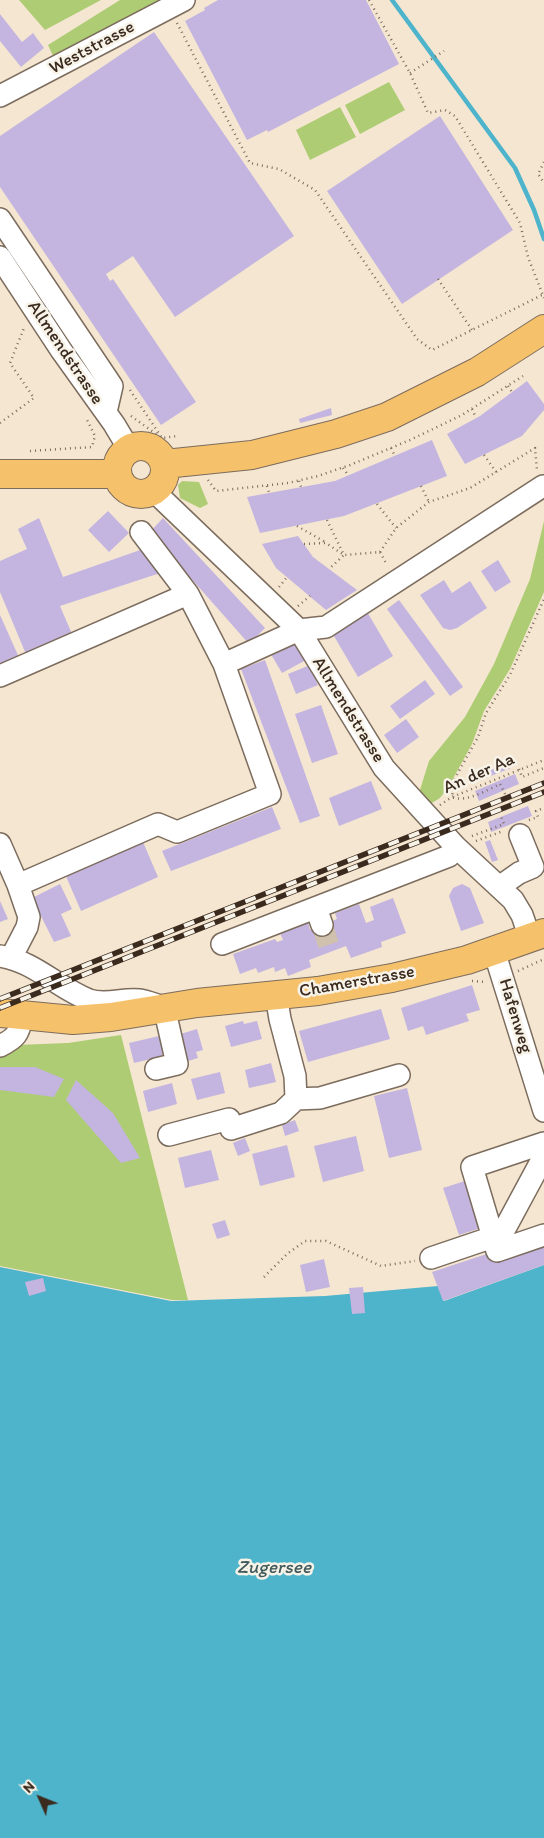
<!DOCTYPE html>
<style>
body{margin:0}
#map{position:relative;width:544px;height:1838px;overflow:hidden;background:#f5e6d2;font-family:Itim,sans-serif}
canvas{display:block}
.north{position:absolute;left:15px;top:1773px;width:50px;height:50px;-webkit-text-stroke:4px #f7f3e8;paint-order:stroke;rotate:314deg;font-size:14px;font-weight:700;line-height:20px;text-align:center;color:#3b2a1e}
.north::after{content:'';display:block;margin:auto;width:18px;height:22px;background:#3b2a1e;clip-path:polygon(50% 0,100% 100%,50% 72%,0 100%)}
</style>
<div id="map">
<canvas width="544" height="1838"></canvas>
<div class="north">N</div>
</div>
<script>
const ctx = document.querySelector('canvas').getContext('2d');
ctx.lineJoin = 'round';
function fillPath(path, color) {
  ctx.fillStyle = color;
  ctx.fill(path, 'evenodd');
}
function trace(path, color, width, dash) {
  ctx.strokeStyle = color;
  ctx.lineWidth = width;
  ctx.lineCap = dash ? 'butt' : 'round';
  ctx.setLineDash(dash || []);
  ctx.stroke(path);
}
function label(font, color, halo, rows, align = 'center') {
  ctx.font = font + ' Itim,sans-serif';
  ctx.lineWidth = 5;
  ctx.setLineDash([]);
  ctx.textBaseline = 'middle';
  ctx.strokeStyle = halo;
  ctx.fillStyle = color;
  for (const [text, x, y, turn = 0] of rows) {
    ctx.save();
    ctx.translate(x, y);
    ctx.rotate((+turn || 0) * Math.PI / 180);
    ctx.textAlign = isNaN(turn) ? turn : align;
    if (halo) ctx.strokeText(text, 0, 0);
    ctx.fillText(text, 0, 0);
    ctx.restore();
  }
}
fillPath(new Path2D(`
 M19,0H101L45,30Z
 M120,0H168L54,58L48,45Z
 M389,82L405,110L360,134L345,105Z
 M340,107L356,137L310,160L296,130Z
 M182,481L199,482L208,504L200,508L180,498L178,485Z
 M544,521V592L510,669L484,711L472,744L449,786L440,798L430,804L419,793L429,761L465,717L494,664L530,579Z
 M121,1035L188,1300H172L0,1266V1053L16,1045L68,1043Z`), '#aecc73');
fillPath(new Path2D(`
 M544,1265V1838H0V1267L171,1301L325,1296L438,1286L444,1301Z`), '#4db4cb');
trace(new Path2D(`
 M392,0L515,168L534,210L544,239`), '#4db4cb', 4.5);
fillPath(new Path2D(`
 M218,0H366L399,64L268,132L267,130L247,140L185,21L205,10L204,8Z
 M0,14L22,42L33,33L44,48L21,67L0,41Z
 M154,32L294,236L175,317L133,256L106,274L110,281L113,279L196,402L161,425L0,187V136Z
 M440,116L513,230L402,304L327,191Z
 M527,381L544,404V410L522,436L465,464L447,434L480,416Z
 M331,408L332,415L300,423L299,419Z
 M432,440L447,476L344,516L260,533L247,497L335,481Z
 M108,511L129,533L109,552L88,530Z
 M39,518L63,577L143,549L149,533L163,518L265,628L249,644L181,567L151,576L60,606L75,641L28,659L0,592V561L27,549L18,529Z
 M298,536L313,557L357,590L326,610L276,568L262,544Z
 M498,560L511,582L495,592L481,571Z
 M444,580L452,593L470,581L487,608L457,628L450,630L443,628L420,595Z
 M399,600L463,687L450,696L387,609Z
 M366,610L393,656L358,677L331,631Z
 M0,615L21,662L0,671Z
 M293,638L306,660L282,673L269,651Z
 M265,660L320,816L300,823L241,669Z
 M310,665L318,685L296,694L288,674Z
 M425,680L435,694L400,719L390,706Z
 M321,705L338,754L312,763L295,714Z
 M406,719L419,737L397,753L384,735Z
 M508,763L511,768L473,783L471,778Z
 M515,774L519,784L479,801L475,791Z
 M371,781L382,809L339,826L329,798Z
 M528,806L532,816L491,832L488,822Z
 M272,807L281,829L171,871L162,851Z
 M140,835L158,877L81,911L62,867Z
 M490,840L498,860L492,862L485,842Z
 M60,884L72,909L61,914L71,936L54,942L32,898Z
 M462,884L470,888L484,923L461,931L449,896L453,888Z
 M393,898L406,933L381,942L382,947L351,958L346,946L309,960L311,967L288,976L285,968L275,972L274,967L258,973L256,968L240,974L233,954L275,939L277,942L283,940L280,933L308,922L310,930L337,919L335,913L359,904L366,923L374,920L370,907Z
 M0,901L8,919L0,922Z
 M472,985L480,1010L466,1014L469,1021L426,1035L423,1026L408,1031L401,1008Z
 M381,1009L390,1039L308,1062L299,1031Z
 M243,1021L244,1024L257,1021L262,1039L231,1047L225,1026Z
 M197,1029L203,1050L196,1052L198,1058L185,1062L177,1035Z
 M159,1036L164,1056L134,1063L129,1043Z
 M271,1063L276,1082L249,1088L245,1070Z
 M0,1067H35L64,1079L54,1097L0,1090Z
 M220,1072L225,1093L197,1100L191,1079Z
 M76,1080L113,1113L140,1158L121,1163L66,1100Z
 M172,1083L177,1104L148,1112L143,1091Z
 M407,1088L422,1150L389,1158L374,1096Z
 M295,1120L299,1131L285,1136L282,1125Z
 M356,1136L364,1171L323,1182L314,1146Z
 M245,1138L250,1151L238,1156L233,1143Z
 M287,1145L295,1177L260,1186L252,1154Z
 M211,1150L219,1180L185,1188L178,1158Z
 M468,1180L484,1227L459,1235L443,1188Z
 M225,1220L230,1235L217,1239L212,1224Z
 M544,1235V1265L443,1301L432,1272Z
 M324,1259L330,1287L306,1292L300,1265Z
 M43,1278L46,1291L29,1296L25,1282Z
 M363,1287L365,1313L352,1314L349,1288Z`), '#c3b5df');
trace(new Path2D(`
 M322,925L331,952`), '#d0c0ae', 21, [21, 11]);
const minor = new Path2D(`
 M0,96L184,0
 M0,219L112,386L106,412
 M0,257L61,350L114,424L129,449
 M156,489L160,497L299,630L384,768L456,847L513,900L522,915L530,938
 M141,532L188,594
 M224,664L299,630L326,627L543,486
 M0,676L188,594L224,664L270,794L177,832L158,824L18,885L0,844
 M499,887L519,873L533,867L520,835
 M316,908L322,925
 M222,944L449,856L456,847
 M494,951L544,1111
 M0,956C34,961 58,988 89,1000C106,1006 122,998 139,1000C147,1001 156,1005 164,1007L177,1064L156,1069
 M11,958L27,927L29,917L18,885
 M0,1046C16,1038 19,1034 22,1017
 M296,1099L320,1098L399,1075
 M169,1135L229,1119L231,1129L281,1113L296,1099L295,1076L280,1019L276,995
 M544,1143L472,1167L497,1251L544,1235
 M431,1258L502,1234L544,1156`);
const major = new Path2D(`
 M117 470a24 24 0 1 1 48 0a24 24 0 1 1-48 0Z
 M165,464L252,455L336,434L387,417L477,372L544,329
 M0,474H117
 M0,1013L73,1020L111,1017L197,1003L318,991L392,978L467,960L544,933`);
trace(minor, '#7c6c5d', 24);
trace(major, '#7c6c5d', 30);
trace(new Path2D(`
 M369,0L410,73L428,113L445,110L455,116L520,223L528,257L544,298
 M177,23L250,163L279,169L315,190L417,339L432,350L544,294
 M410,73L444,51
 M544,162L538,174L544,183
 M438,279L472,330
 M508,386L512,392
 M130,390L162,438L177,436
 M472,409L476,418
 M131,416L159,436
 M0,423L34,398L10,363L24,328
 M391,448L395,456
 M30,451L92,447L95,436L87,420
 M484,455L496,472
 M343,468L348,475
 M208,480L216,491L288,483L318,476L350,465L410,440L462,415L523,376
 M299,481L301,487
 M267,486L269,493
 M421,486L429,502
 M377,504L396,528
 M327,520L344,555L329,569
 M297,526L325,542
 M304,544L326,543L344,555L380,552L387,565
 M380,552L396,528L429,502L470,488L535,448L537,470
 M279,587L287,577
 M298,606L310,596
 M519,769L522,777L544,768
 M505,794L500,784C487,790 466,803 452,797L455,778L478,737L486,713L510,675L544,599
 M440,805L452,797L544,760
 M529,820L538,817L536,811L544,808
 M472,836L504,824L500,814
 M476,841L503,831
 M518,971L544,959
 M472,981L487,982
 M264,1277L287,1254L305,1241H326L381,1266L415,1261`), '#7c6c5d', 2.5, [1, 4]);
trace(minor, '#fff', 21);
trace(major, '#f6c16b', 28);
const rail = new Path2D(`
 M0,999L544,783
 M0,1008L544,792`);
trace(rail, '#3b2a1e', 5.5);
trace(rail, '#f7f3e8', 4, [11]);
label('18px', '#3b2a1e', '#f7f3e8', [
 ["Weststrasse",92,48,-28],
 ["Allmendstrasse",65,353,56],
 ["Allmendstrasse",348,710,58],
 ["An der Aa",479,774,-24],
 ["Chamerstrasse",357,982,-10],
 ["Hafenweg",515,1016,73]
]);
label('italic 19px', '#415a5b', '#f7f3e8', [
 ["Zugersee",274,1568]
]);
</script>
